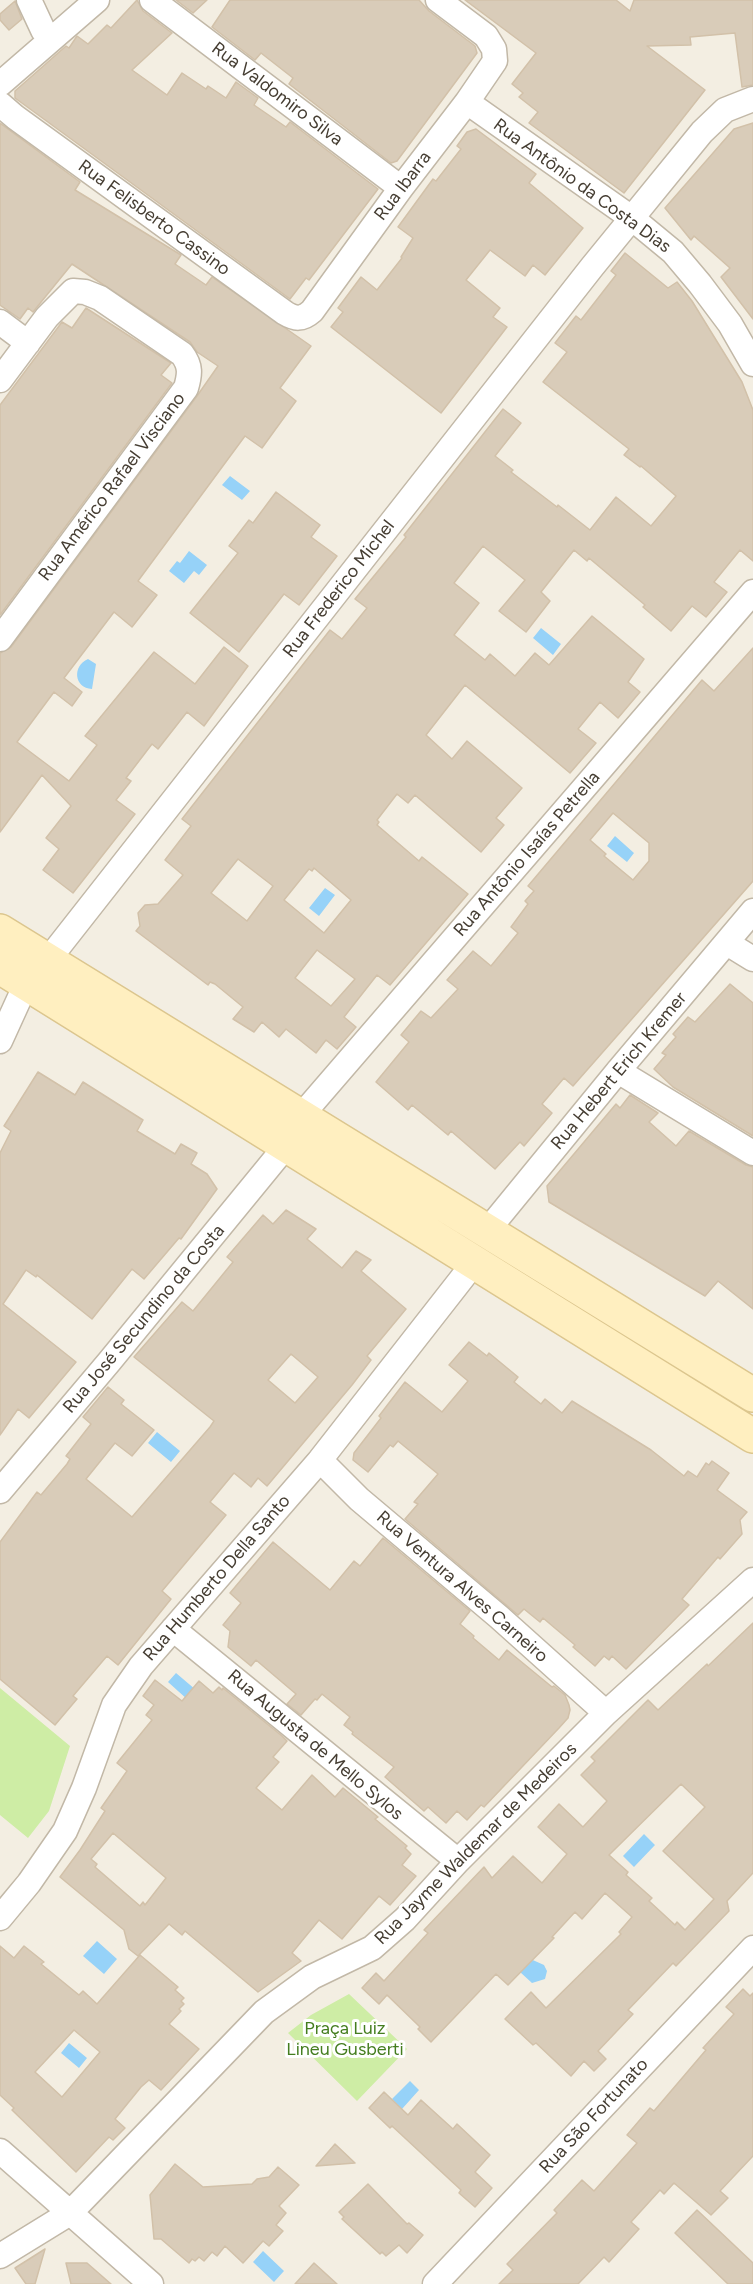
<!DOCTYPE html>
<meta charset="utf-8">
<style>
body{margin:0}
canvas{display:block;background:#f3eee2}
</style>
<canvas width="753" height="2284"></canvas>
<script>
const ctx = document.querySelector('canvas').getContext('2d');
ctx.lineJoin = 'round';
function fillPath(path, color) {
  ctx.fillStyle = color;
  ctx.fill(path, 'evenodd');
}
function trace(path, color, width, dash) {
  ctx.strokeStyle = color;
  ctx.lineWidth = width;
  ctx.lineCap = dash ? 'butt' : 'round';
  ctx.setLineDash(dash || []);
  ctx.stroke(path);
}
function label(font, color, halo, rows, align = 'center') {
  ctx.font = font + ' Figtree,sans-serif';
  ctx.lineWidth = 6;
  ctx.setLineDash([]);
  ctx.textBaseline = 'middle';
  ctx.strokeStyle = halo;
  ctx.fillStyle = color;
  for (const [text, x, y, turn = 0] of rows) {
    ctx.save();
    ctx.translate(x, y);
    ctx.rotate((+turn || 0) * Math.PI / 180);
    ctx.textAlign = isNaN(turn) ? turn : align;
    if (halo) ctx.strokeText(text, 0, 0);
    ctx.fillText(text, 0, 0);
    ctx.restore();
  }
}
fillPath(new Path2D(`
 M0,1688L70,1746L49,1811L28,1838L0,1815Z
 M349,1994L407,2049L357,2101L288,2033L311,2015Z`), '#ceeda5');
fillPath(new Path2D(`
 M230,476L250,491L242,500L222,485Z
 M189,551L207,565L199,575L194,571L184,583L169,571L177,561L180,563Z
 M541,628L561,644L553,655L533,638Z
 M88,659L96,664L92,689C74,688 72,666 88,659Z
 M615,836L634,853L627,862L607,846Z
 M325,888L335,895L319,916L309,908Z
 M157,1432L180,1451L171,1462L148,1443Z
 M176,1673L196,1690L188,1700L168,1682Z
 M644,1834L655,1845L634,1867L623,1856Z
 M97,1941L117,1959L104,1974L83,1956Z
 M526,1957L544,1965L547,1971L545,1979L532,1983L520,1972Z
 M69,2043L87,2058L79,2068L61,2053Z
 M410,2081L419,2090L402,2109L392,2099Z
 M263,2251L284,2271L274,2282L253,2262Z`), '#96d2f8');
const building = new Path2D(`
 M137,0L143,11L172,33L132,70L167,95L182,73L206,89L208,86L226,98L236,82L258,98L254,105L286,127L290,122L378,189L309,280L306,278L290,299L15,98V91L66,46L69,48L77,36L88,44L107,25L111,28Z
 M176,0H207L193,13Z
 M230,0H419L429,11L475,46L477,53L397,161L391,163L289,84L293,78L261,53L255,60L212,27Z
 M465,0H616L630,11L634,0H753V85L742,87L735,33L690,37L691,45L647,46L705,90L624,193L529,123L538,112L519,97L523,93L512,84L536,53Z
 M15,1L22,19L9,30L0,20V14Z
 M0,123L80,182L75,190L181,255L175,264L206,285L212,277L311,346L280,388L296,401L262,448L245,436L138,581L157,595L132,627L114,612L64,678L82,692L72,706L54,692L17,742L69,781L97,745L85,736L154,652L195,684L224,647L248,666L204,726L187,712L158,749L152,744L126,778L131,781L116,800L135,814L73,893L43,870L59,849L46,838L71,806L42,775L0,832V653L11,647L197,396L218,366L197,352L190,342L72,264L33,312L28,308L20,319L0,305Z
 M753,123V319L721,277L730,268L694,236L691,240L665,208L734,129Z
 M476,129L536,174L529,183L583,228L545,275L533,265L525,276L490,250L466,280L500,308L493,317L507,327L441,413L331,327L343,312L338,308L361,277L377,290L402,258L401,257L413,238L398,227L433,179L436,181L461,149L457,146L467,132Z
 M625,253L668,288L677,282L692,301L742,382L753,410V561L740,550L714,582L727,592L706,617L692,606L671,631L643,607L645,605L589,558L587,561L574,550L541,592L550,601L526,632L499,611L525,580L483,546L454,583L479,603L454,635L485,660L490,654L515,676L535,653L549,665L592,616L644,659L628,682L640,692L618,718L600,702L578,729L596,743L570,773L465,685L426,735L452,759L467,741L522,788L496,818L504,825L481,852L415,795L408,803L397,794L377,820L379,822L377,825L419,861L422,857L468,894L390,985L377,975L344,1017L356,1027L337,1049L326,1040L316,1053L286,1029L279,1037L262,1022L254,1032L233,1019L243,1007L215,984L210,982L208,985L136,931L140,926L138,913L145,905L158,904L183,875L165,860L191,826L182,819L330,630L342,639L367,608L355,599L406,537L404,535L503,409L521,423L495,456L513,470L511,472L557,507L558,505L590,530L616,497L651,526L676,496L641,466L640,467L624,455L629,449L543,382L567,352L555,343L576,316L581,320L616,275L611,271ZM238,859L273,886L247,921L211,893ZM314,868L351,900L324,933L284,900L309,869L312,871ZM317,950L355,979L331,1006L295,978Z
 M86,308L171,363L161,375L172,383L0,615V405L62,322L72,328Z
 M276,492L320,525L311,537L337,556L299,605L284,594L239,652L190,613L238,553L229,546L249,520L253,523Z
 M753,648V881L573,1086L564,1078L542,1104L552,1113L524,1146L520,1142L495,1169L451,1131L448,1135L412,1105L408,1110L376,1082L409,1042L401,1035L421,1011L431,1018L458,989L447,980L473,951L491,966L518,933L511,927L528,904L525,901L534,891L528,886L702,680L714,691ZM613,813L649,843V861L633,880L604,856L606,854L590,840Z
 M730,984L753,1003V1136L673,1087L654,1069L666,1055L662,1053L676,1037L673,1034L688,1017L695,1022Z
 M38,1072L75,1095L83,1082L143,1120L137,1131L175,1154L181,1144L197,1153L191,1164L207,1174L217,1189L181,1239L179,1238L144,1279L132,1269L92,1319L37,1275L36,1277L26,1270L3,1304L76,1362L29,1418L18,1409L0,1435V1153L11,1131L4,1126Z
 M630,1095L658,1113L649,1122L676,1146L689,1131L746,1165L753,1167V1309L718,1281L705,1296L549,1202L547,1186L616,1104L620,1108Z
 M286,1210L316,1229L307,1239L342,1268L356,1251L371,1260L361,1271L406,1309L367,1356L371,1360L352,1385L267,1486L258,1478L251,1487L234,1473L210,1502L226,1515L162,1591L171,1599L118,1665L107,1656L73,1696L77,1699L55,1725L0,1679V1542L37,1492L41,1495L67,1464L70,1459L66,1456L91,1424L83,1417L108,1387L124,1400L121,1404L154,1430L132,1456L115,1443L86,1479L132,1517L210,1427L214,1421L134,1357L182,1302L193,1311L233,1262L227,1257L263,1215L273,1224ZM291,1354L318,1377L295,1403L268,1380Z
 M469,1342L487,1356L489,1353L518,1377L514,1382L541,1404L545,1399L562,1413L572,1401L651,1450L684,1476L688,1471L697,1477L706,1463L709,1465L712,1461L729,1473L717,1490L747,1512L740,1520L742,1534L720,1559L718,1557L682,1599L689,1605L626,1669L612,1656L609,1660L604,1656L595,1666L573,1647L575,1645L543,1618L540,1622L524,1609L518,1615L405,1519L418,1504L414,1502L438,1474L398,1441L393,1447L390,1445L368,1472L353,1460L354,1453L381,1418L379,1416L405,1382L442,1412L468,1381L449,1365Z
 M383,1538L470,1611L460,1624L474,1636L473,1638L499,1660L507,1650L552,1687L554,1686L565,1695L569,1705L570,1710L568,1718L559,1728L484,1807L481,1805L467,1820L457,1811L446,1823L428,1807L424,1811L385,1777L394,1767L352,1734L353,1732L344,1725L350,1717L322,1694L317,1700L315,1699L301,1715L287,1704L296,1694L256,1660L251,1666L228,1647L230,1631L223,1625L241,1603L230,1593L273,1542L330,1590L354,1561L360,1566Z
 M753,1623V1873L727,1901L729,1911L676,1966L673,1963L628,2010L633,2014L598,2051L606,2059L594,2071L584,2061L571,2076L536,2043L533,2045L505,2019L531,1992L546,2008L621,1934L619,1932L632,1917L605,1893L582,1919L575,1912L552,1937L554,1938L508,1985L496,1974L431,2042L418,2029L420,2027L387,1995L379,2004L362,1988L376,1973L384,1981L428,1933L424,1930L484,1867L492,1878L513,1856L542,1883L567,1854L538,1827L559,1804L583,1827L607,1801L581,1775L595,1761L591,1757L648,1700L658,1710L707,1664L708,1666ZM681,1784L705,1807L663,1851L714,1899L685,1930L677,1922L675,1925L649,1901L652,1898L626,1875L628,1872L609,1855Z
 M155,1680L182,1701L199,1681L213,1693L219,1687L222,1690L223,1688L282,1736L287,1741L273,1757L279,1762L256,1788L282,1810L312,1775L335,1797L343,1788L378,1817L375,1819L407,1846L405,1848L411,1854L402,1865L416,1876L390,1905L379,1896L342,1939L319,1920L292,1953L301,1961L258,1992L185,1931L182,1935L169,1924L138,1956L129,1949L124,1930L60,1877L80,1850L105,1811L101,1808L127,1771L117,1763L152,1720L146,1715L154,1705L143,1696ZM113,1833L166,1878L145,1905L143,1902L140,1906L95,1867L97,1864L91,1859Z
 M0,1946L14,1958L24,1946L44,1962L41,1964L79,1995L83,1991L97,2004L140,1955L178,1987L175,1990L184,1998L181,2001L184,2004L179,2009L181,2011L169,2024L199,2049L161,2090L149,2080L141,2087L115,2119L125,2128L113,2140L109,2137L76,2172L12,2110L14,2108L0,2095ZM74,2030L100,2052L62,2097L35,2072Z
 M743,1989L750,1996L753,1993V2156L720,2191L728,2198L711,2215L674,2183L664,2194L660,2190L631,2222L639,2229L609,2262L604,2257L578,2284H499L513,2270L507,2264L557,2213L554,2210L582,2180L594,2191L637,2143L627,2135L650,2108L654,2111L706,2050L703,2048L734,2014L726,2007Z
 M384,2092L408,2115L421,2100L453,2129L457,2124L490,2155L475,2172L492,2188L475,2207L459,2193L461,2190L392,2126L390,2128L369,2108Z
 M335,2144L355,2163L316,2166Z
 M175,2164L203,2187L252,2184L257,2179L269,2177L278,2167L299,2185L279,2206L286,2213L276,2225L283,2231L269,2246L263,2241L243,2263L225,2246L217,2256L212,2252L204,2261L199,2257L195,2261L192,2259L189,2263L161,2239H154L150,2195Z
 M368,2184L407,2224L409,2223L423,2235L407,2253L399,2245L386,2256L382,2252L380,2254L342,2219L344,2217L339,2212Z
 M697,2210L753,2263V2284H728L675,2233Z
 M45,2249L35,2284H26L15,2268Z
 M66,2263H87L111,2284H71Z
 M314,2263L337,2284H295Z`);
fillPath(building, '#d9ccb9');
trace(building, '#d2c1a9', 1.5);
const street = new Path2D(`
 M29,0L43,30L50,40
 M152,0L401,188
 M0,84L97,0
 M467,102L633,219L673,252L700,284L730,324L753,364
 M0,104L15,117L285,313C295,319 302,320 312,311L401,188L467,102L495,61L494,49L486,36L438,0
 M0,322L28,343
 M0,380L47,317L73,291L85,292L100,298L182,354C191,366 190,374 186,388L0,639
 M727,943L753,959
 M48,960L592,267L702,132L725,110L753,99
 M0,1041L26,984
 M618,1071L753,1153
 M301,1116L753,592
 M487,1231L618,1071L753,911
 M320,1460L359,1499L499,1617L606,1713
 M0,1491L109,1362L286,1146
 M173,1629L458,1861
 M0,1918L29,1883L65,1831L84,1788L114,1705L141,1666L320,1460L474,1263
 M0,2151L151,2284
 M0,2256L70,2213L264,2012L312,1977L372,1948L405,1919L458,1861L606,1713L753,1580
 M435,2284L753,1948`);
const secondary = new Path2D(`
 M0,931L753,1395
 M0,967L753,1436`);
trace(street, '#c2b8a7', 27);
trace(secondary, '#dcc68e', 36);
trace(street, '#fff', 24);
trace(secondary, '#ffefc0', 33);
label('18px', '#453d32', '#fff', [
 ["Rua Valdomiro Silva",277,94,37],
 ["Rua Ibarra",403,186,-53],
 ["Rua Antônio da Costa Dias",582,186,36],
 ["Rua Felisberto Cassino",154,218,36],
 ["Rua Américo Rafael Visciano",112,487,-53],
 ["Rua Frederico Michel",339,589,-52],
 ["Rua Antônio Isaías Petrella",527,854,-49],
 ["Rua Hebert Erich Kremer",619,1071,-50],
 ["Rua José Secundino da Costa",144,1319,-50],
 ["Rua Humberto Della Santo",217,1578,-49],
 ["Rua Ventura Alves Carneiro",462,1587,41],
 ["Rua Augusta de Mello Sylos",315,1745,40],
 ["Rua Jayme Waldemar de Medeiros",476,1844,-45],
 ["Rua São Fortunato",594,2116,-47]
]);
label('18px', '#447d1f', '#fff', [
 ["Praça Luiz",345,2029],
 ["Lineu Gusberti",345,2050]
]);
</script>
